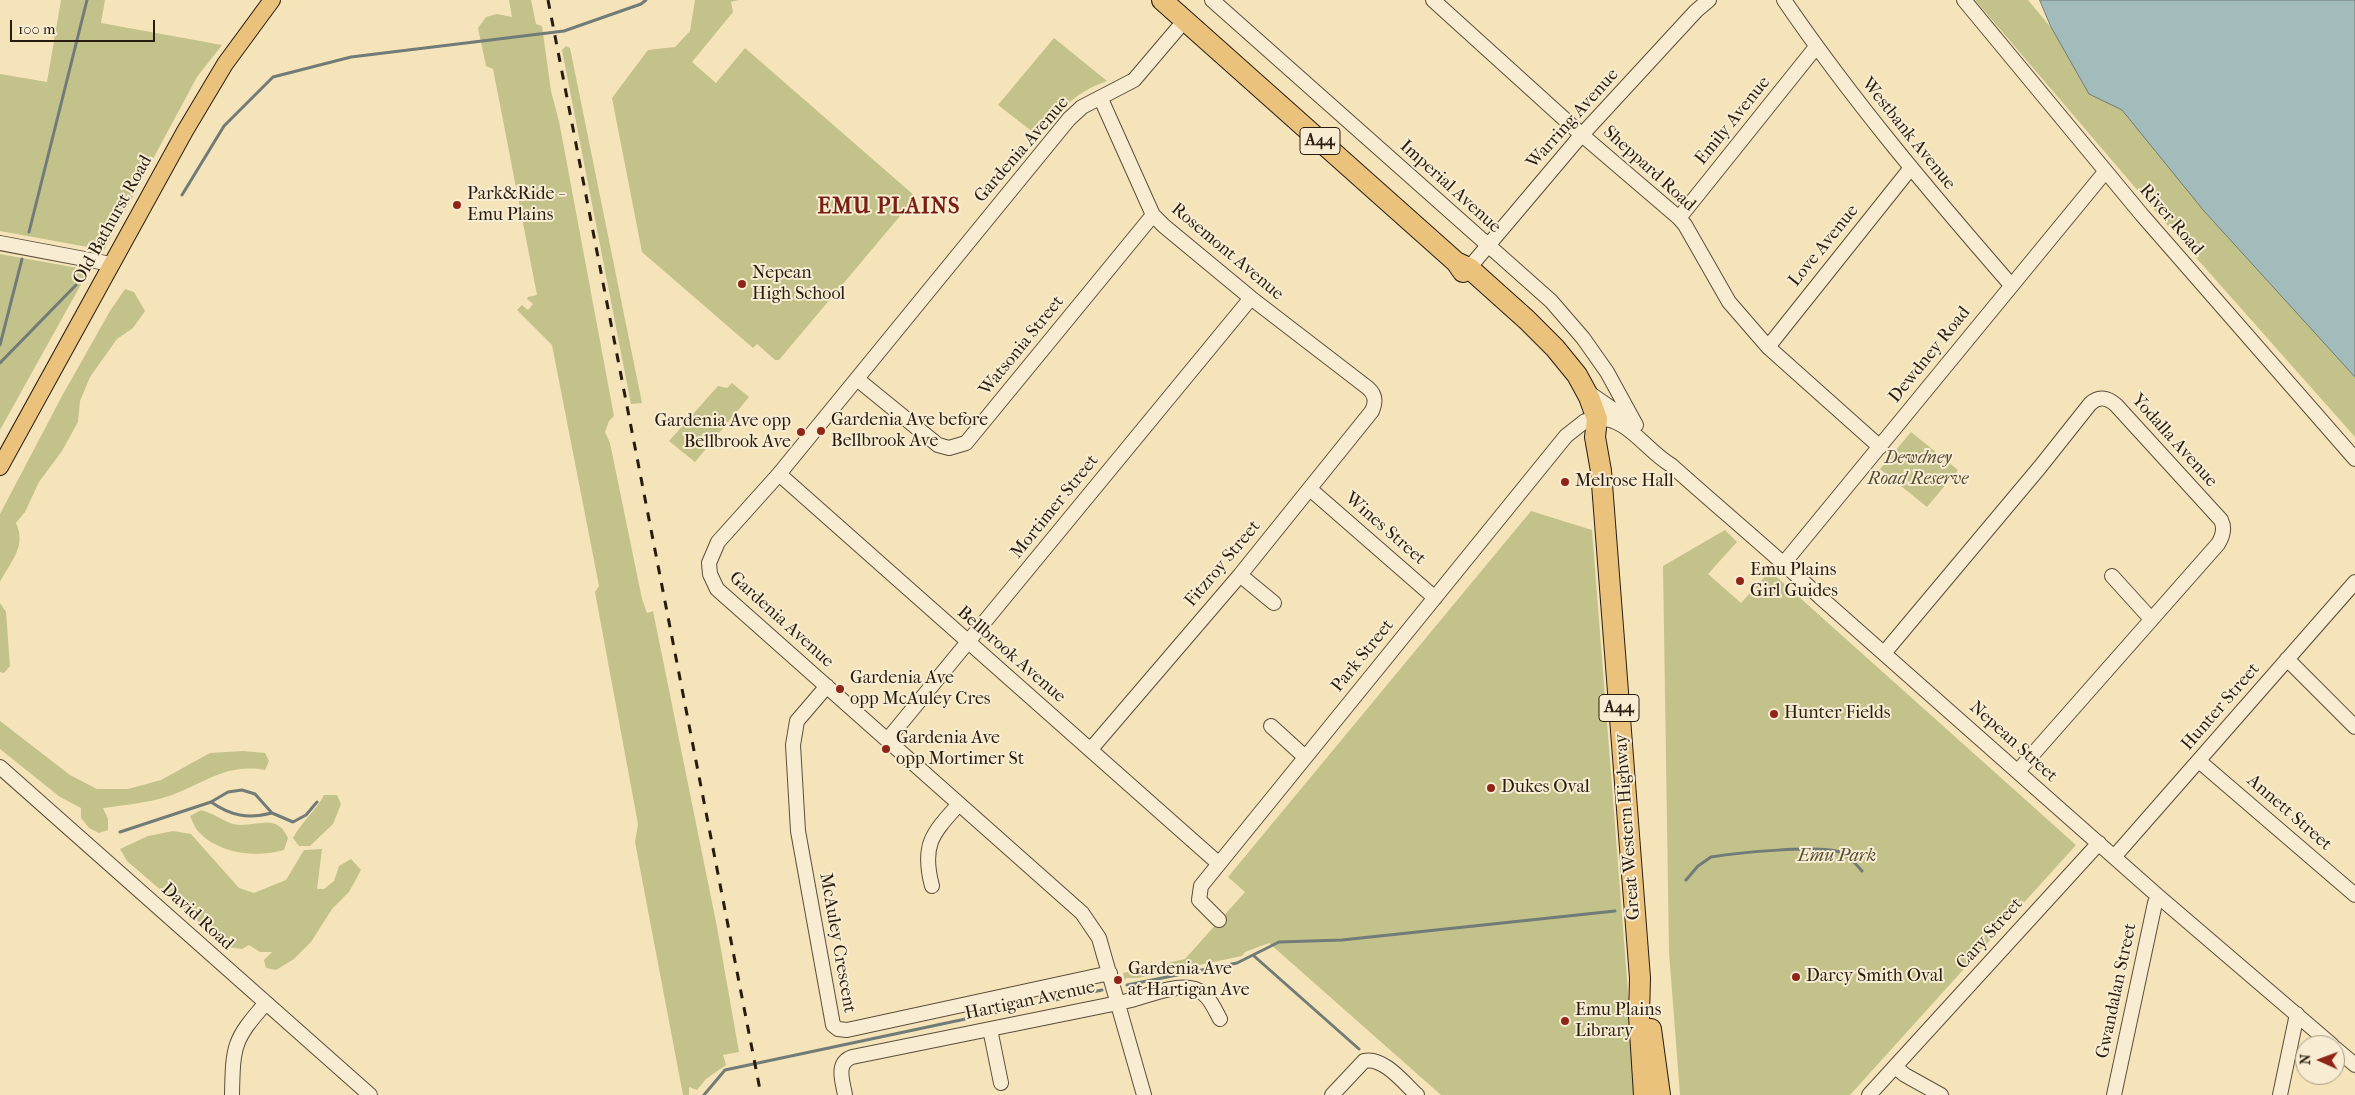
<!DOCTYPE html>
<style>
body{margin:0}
#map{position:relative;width:2355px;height:1095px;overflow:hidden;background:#f5e4b9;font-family:"IM FELL French Canon",serif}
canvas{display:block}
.north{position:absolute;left:2295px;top:1035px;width:50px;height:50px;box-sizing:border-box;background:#f8edd2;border:1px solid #a59985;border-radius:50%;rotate:272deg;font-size:14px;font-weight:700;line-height:20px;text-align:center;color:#281c11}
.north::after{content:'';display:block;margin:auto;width:18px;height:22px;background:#8f2418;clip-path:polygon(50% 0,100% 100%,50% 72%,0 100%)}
.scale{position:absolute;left:10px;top:20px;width:145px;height:22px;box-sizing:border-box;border:2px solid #281c11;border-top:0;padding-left:6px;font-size:15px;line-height:18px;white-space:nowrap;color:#281c11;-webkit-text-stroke:4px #f8edd2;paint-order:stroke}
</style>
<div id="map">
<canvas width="2355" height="1095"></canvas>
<div class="north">N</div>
<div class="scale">100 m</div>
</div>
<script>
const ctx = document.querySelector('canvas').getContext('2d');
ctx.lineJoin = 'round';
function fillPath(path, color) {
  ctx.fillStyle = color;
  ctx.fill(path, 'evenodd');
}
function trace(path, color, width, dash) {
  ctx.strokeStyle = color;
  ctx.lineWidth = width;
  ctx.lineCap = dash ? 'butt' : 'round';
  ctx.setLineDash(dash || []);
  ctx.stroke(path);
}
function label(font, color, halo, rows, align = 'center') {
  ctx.font = font + ' "IM FELL French Canon",serif';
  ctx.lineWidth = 4;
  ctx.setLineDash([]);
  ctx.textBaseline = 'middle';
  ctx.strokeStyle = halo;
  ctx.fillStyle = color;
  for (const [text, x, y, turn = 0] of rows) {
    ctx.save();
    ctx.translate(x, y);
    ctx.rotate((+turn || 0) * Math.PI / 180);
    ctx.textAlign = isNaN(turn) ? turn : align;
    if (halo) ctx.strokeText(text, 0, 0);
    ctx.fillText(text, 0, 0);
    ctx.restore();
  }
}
fillPath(new Path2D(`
 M61,0H105L101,23L222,45L197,77L104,250L0,231V74L47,82Z
 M509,0H531L536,24L542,26L551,91L559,121L614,416L609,421L605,432L610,443L642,599L647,613L653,611L717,927L739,1052L723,1055L726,1065L706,1079L697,1090L689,1087V1095H683L635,842L638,824L595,592L599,586L552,345L517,310L522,305L528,310L533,304L527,299L528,297L537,295L493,69L486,66L478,28L486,17L497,14L512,17Z
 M695,0H739L731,2L733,12L692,62L716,83L745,48L916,197L779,360H775L757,344L753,348L642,252L612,98L648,50L675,47L690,31Z
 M1975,0H2028L2097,83L2128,113L2355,367V437L2168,226Z
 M1054,38L1107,81C1074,93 1060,110 1038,136L998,105Z
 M566,46L570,48L642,403L631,404L562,50Z
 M0,254L89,270L0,430Z
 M125,289L134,292L145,311L133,328L117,339L90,377L80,401L78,422L62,451L39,482L25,512L16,523C27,547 10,562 0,582V514L62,396L110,311Z
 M732,383L749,397L695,462L669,441L718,386L727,388Z
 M1911,432L1958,470L1927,507L1880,469Z
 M1531,511L1592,530L1636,1095H1441L1269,943L1245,952L1242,956L1137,978H1126L1125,981L1123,973L1185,959L1245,892L1228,877Z
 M1725,530L1737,542L1708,574L1741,603L1770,571L2076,845L1850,1095H1680L1669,952L1663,566Z
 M0,603L6,612L10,666L4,673L0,672Z
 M0,721L70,775L97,789H128L161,780L210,753L243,751L265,753L269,761L265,770C225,763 204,784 169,796C147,803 126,805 103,808L108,819V830L99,833L89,828L81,818V808L60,797L0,749Z
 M324,795H337L341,804L333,824L310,846H299L293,838C302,821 315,812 324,795Z
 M201,810C214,814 219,818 230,823C252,831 275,809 288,838L284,850C257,858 217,854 197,830C194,826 192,820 190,816Z
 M173,831L191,834L239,888L254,893L286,880L304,850L322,849L317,889H324L334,881L339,866L351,859L361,870L349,892L332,909L311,942L294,959L276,970L266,968L264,960L272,952H260L249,945L242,949L227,947L127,861L120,849L148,836Z`), '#c3c28a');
const water = new Path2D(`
 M2040,0H2355V377L2204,211L2122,110L2089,94L2051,27Z`);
fillPath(water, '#a2bbbb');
trace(water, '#717b77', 1);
trace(new Path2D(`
 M182,195L224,126L273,77L351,57L564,31L641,4L646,0
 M29,232L87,0
 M0,345L22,259
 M0,363L76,285
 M211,802C231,816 248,819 272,813
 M120,832L211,802L228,792L242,790L255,794L272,813L293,822L306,815L317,802
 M1686,880L1698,866L1711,857C1735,853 1822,844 1842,853C1850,857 1856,864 1862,871
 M1254,956L1359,1049
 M1127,985L1237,963L1279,942L1342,940L1615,911
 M704,1095L725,1070L1102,990`), '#717b77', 3);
const minor = new Path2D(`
 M1212,0L1551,301L1583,338L1607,372L1636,425
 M1433,0L1582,135L1679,218L1685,225L1729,302L1768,347L1880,447
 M1784,0C1853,101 1931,193 2011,285
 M1964,0L2142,215L2355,459
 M1679,218L1816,47
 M0,243L111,264
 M1469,268L1578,139L1696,11L1709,0
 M1768,347L1910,169
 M857,379L938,445L949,448L966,443L1153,215
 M1585,390L1630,421
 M1597,419C1625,415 1647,451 1671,465C1721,510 1772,552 1820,597L2158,896L2332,1045
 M779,474L1218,863
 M1310,489L1435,598
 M1784,563L2105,172
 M1240,575L1274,603
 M2112,576L2151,619
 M1885,652L2040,467L2090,404C2098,396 2107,397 2116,405L2221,520C2225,528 2223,536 2218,544L2018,771
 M2287,659L2355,727
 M827,686L797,721L793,745L798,831L833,1025L838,1029L847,1030L1110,973
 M1271,726L1305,757
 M888,739L1251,298
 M1091,749L1240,575L1372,411C1376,402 1376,395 1368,388L1251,298L1164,226L1153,215L1101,99
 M2199,761L2355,895
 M0,767L370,1095
 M2114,857L2355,582
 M932,886C921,844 933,833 959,804
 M1219,920L1199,900L1201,886L1566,436L1585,421
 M990,1029L1001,1083
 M2335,1048L2355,1065
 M1895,1067L1905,1075L1941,1095
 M232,1095C233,1046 233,1040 266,1003
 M845,1095C843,1082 835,1063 852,1057C942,1039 1032,1020 1123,1002C1144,998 1169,985 1190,988C1207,990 1213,1006 1220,1019
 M1144,1095L1099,938L1082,913L717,589L710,574L709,563L718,542L779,474L1069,119L1082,107L1134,80L1185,20
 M1332,1095L1364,1061C1383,1056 1404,1083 1417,1095
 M1869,1095L2099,843
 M2114,1095L2155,903L2158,896
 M2280,1095L2297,1014`);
const major = new Path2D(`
 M0,467L185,131L225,64L272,0`);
const highway = new Path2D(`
 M1162,0L1456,262L1463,272
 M1456,262L1469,268L1527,320L1555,348L1577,375L1589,397L1597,419L1595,437L1601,471L1640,978L1639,1016L1644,1095
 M1651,1029L1660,1095`);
trace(minor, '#5b4e3b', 16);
trace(major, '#281c11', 18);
trace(highway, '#281c11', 22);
trace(minor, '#f8edd2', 14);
trace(major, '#eac27c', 16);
trace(highway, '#eac27c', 20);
trace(new Path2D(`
 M548,0L761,1095`), '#281c11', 3, [9, 9]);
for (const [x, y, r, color] of [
 [457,205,5,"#8f2418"],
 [742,284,5,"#8f2418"],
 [821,431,5,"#8f2418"],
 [801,432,5,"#8f2418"],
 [1565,482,5,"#8f2418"],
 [1740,581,5,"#8f2418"],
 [840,689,5,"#8f2418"],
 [1774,714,5,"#8f2418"],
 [886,749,5,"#8f2418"],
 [1491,788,5,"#8f2418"],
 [1796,977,5,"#8f2418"],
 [1118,980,5,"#8f2418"],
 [1565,1021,5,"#8f2418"]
]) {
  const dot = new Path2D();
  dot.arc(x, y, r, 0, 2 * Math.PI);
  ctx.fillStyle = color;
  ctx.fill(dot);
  trace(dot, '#f8edd2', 2);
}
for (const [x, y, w] of [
 [1320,141,40],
 [1619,708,40]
]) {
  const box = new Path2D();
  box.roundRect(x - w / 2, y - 13.5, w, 27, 4);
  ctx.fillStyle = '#f8edd2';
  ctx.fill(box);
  trace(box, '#281c11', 1);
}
label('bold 16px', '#281c11', null, [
 ["A44",1320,141],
 ["A44",1619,708]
]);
label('18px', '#281c11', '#f8edd2', [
 ["Warring Avenue",1573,119,-48],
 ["Emily Avenue",1733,121,-51],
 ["Westbank Avenue",1908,134,51],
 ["Gardenia Avenue",1022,150,-49],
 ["Sheppard Road",1649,169,42],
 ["Imperial Avenue",1450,187,42],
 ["Old Bathurst Road",113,220,-61],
 ["River Road",2171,220,49],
 ["Love Avenue",1824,246,-51],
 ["Rosemont Avenue",1227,252,40],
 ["Watsonia Street",1022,346,-51],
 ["Dewdney Road",1930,355,-51],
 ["Yodalla Avenue",2174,441,48],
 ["Mortimer Street",1055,507,-51],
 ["Wines Street",1385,529,41],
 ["Fitzroy Street",1223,564,-50],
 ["Gardenia Avenue",781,620,42],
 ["Bellbrook Avenue",1011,655,41],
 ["Park Street",1363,656,-51],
 ["Hunter Street",2221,707,-49],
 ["Nepean Street",2013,742,42],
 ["Annett Street",2289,813,41],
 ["Great Western Highway",1628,827,-94],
 ["David Road",197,917,42],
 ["Cary Street",1990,934,-48],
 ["McAuley Crescent",837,943,80],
 ["Gwandalan Street",2117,991,-78],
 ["Hartigan Avenue",1030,1001,-12]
]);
label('18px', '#281c11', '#f8edd2', [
 ["Park&Ride -",467,195],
 ["Emu Plains",467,216],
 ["Nepean",752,274],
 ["High School",752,295],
 ["Gardenia Ave before",831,421],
 ["Bellbrook Ave",831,442],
 ["Gardenia Ave opp",791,422,"right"],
 ["Bellbrook Ave",791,443,"right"],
 ["Melrose Hall",1575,482],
 ["Emu Plains",1750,571],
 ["Girl Guides",1750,592],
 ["Gardenia Ave",850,679],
 ["opp McAuley Cres",850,700],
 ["Hunter Fields",1784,714],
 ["Gardenia Ave",896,739],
 ["opp Mortimer St",896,760],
 ["Dukes Oval",1501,788],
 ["Gardenia Ave",1128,970],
 ["at Hartigan Ave",1128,991],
 ["Darcy Smith Oval",1806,977],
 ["Emu Plains",1575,1011],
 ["Library",1575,1032]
], 'left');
label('italic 18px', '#564e35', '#f8edd2', [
 ["Dewdney",1918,459],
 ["Road Reserve",1918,480],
 ["Emu Park",1837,857]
]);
ctx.letterSpacing = '1px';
label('bold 22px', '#7a1f14', '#f8edd2', [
 ["EMU PLAINS",889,208]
]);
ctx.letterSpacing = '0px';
</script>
